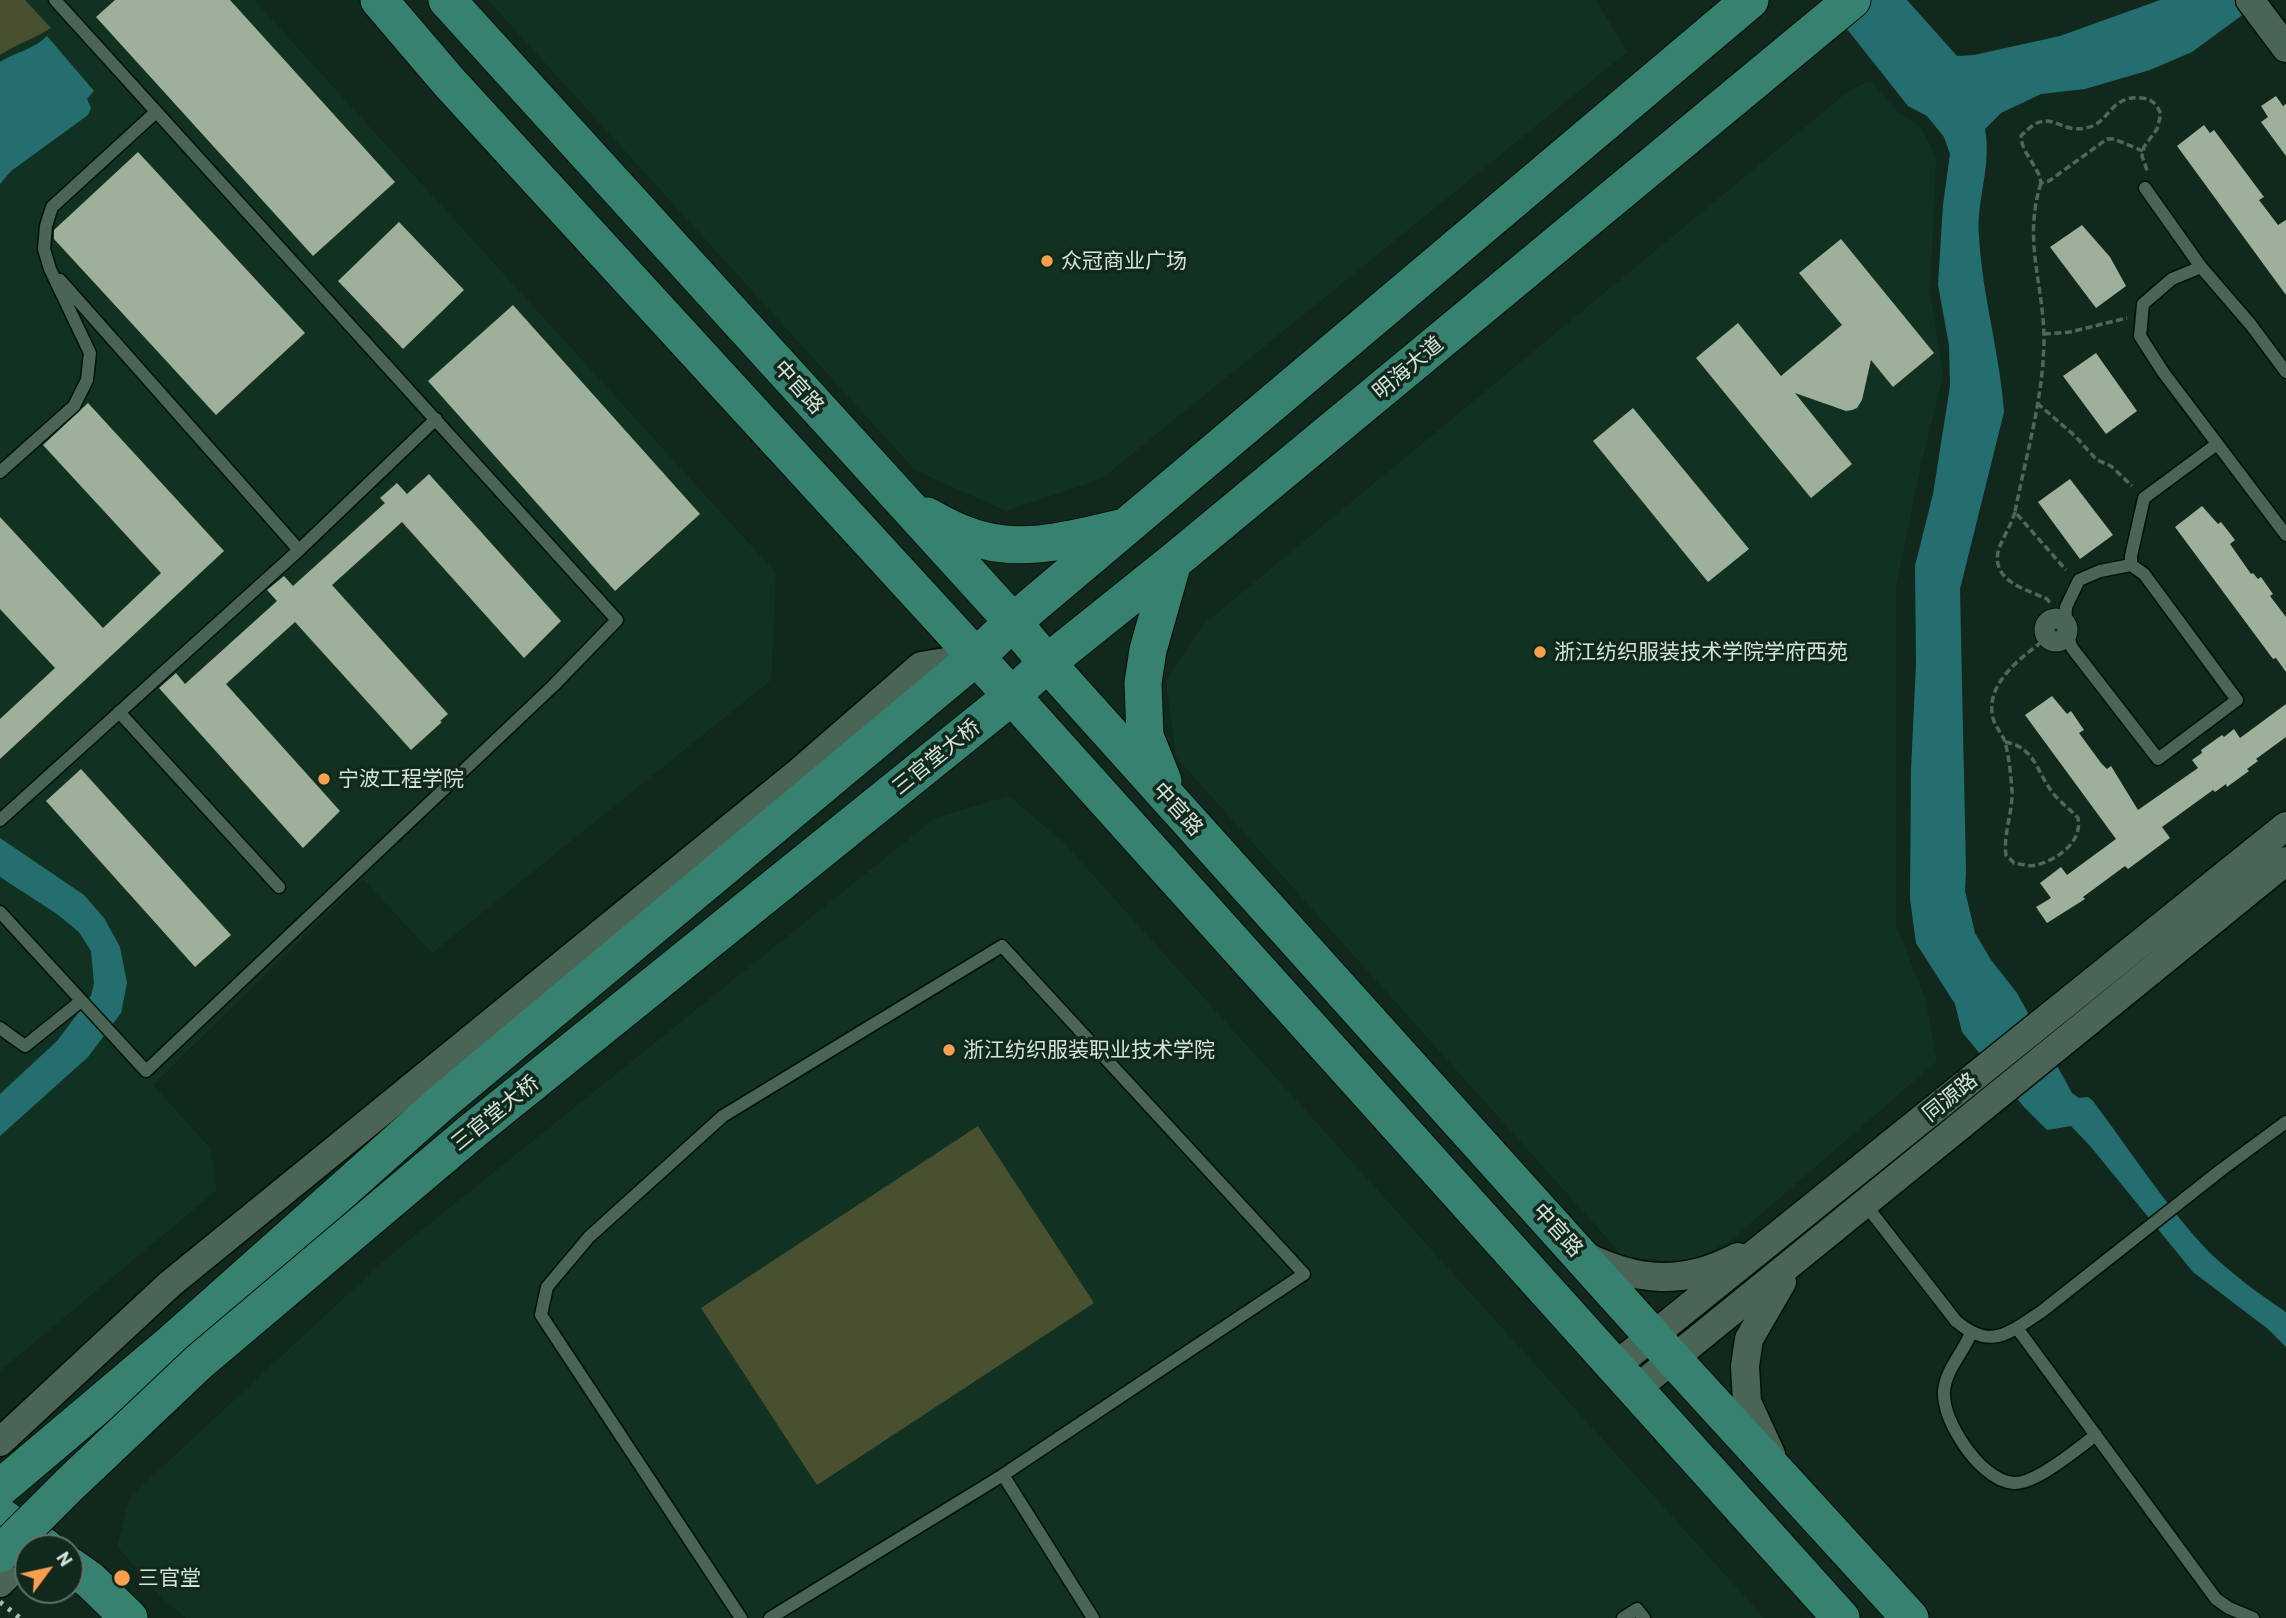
<!DOCTYPE html>
<meta charset="utf-8">
<style>
body{margin:0}
#map{position:relative;width:2286px;height:1618px;overflow:hidden;background:#11291c;font-family:Barlow,sans-serif}
canvas{display:block}
.north{position:absolute;left:14px;top:1534px;width:70px;height:70px;box-sizing:border-box;background:#11291c;border:2px solid #5f7368;border-radius:50%;rotate:57deg;font-size:19px;font-weight:700;line-height:28px;text-align:center;color:#d5e3da}
.north::after{content:'';display:block;margin:auto;width:24px;height:32px;background:#fa9f4e;clip-path:polygon(50% 0,100% 100%,50% 72%,0 100%)}
</style>
<div id="map">
<canvas width="2286" height="1618"></canvas>
<div class="north">N</div>
</div>
<script>
const ctx = document.querySelector('canvas').getContext('2d');
ctx.lineJoin = 'round';
function fillPath(path, color) {
  ctx.fillStyle = color;
  ctx.fill(path, 'evenodd');
}
function trace(path, color, width, dash) {
  ctx.strokeStyle = color;
  ctx.lineWidth = width;
  ctx.lineCap = dash ? 'butt' : 'round';
  ctx.setLineDash(dash || []);
  ctx.stroke(path);
}
function label(font, color, halo, rows, align = 'center') {
  ctx.font = font + ' Barlow,"Noto Sans SC",sans-serif';
  ctx.lineWidth = 7;
  ctx.setLineDash([]);
  ctx.textBaseline = 'middle';
  ctx.strokeStyle = halo;
  ctx.fillStyle = color;
  for (const [text, x, y, turn = 0] of rows) {
    ctx.save();
    ctx.translate(x, y);
    ctx.rotate((+turn || 0) * Math.PI / 180);
    ctx.textAlign = isNaN(turn) ? turn : align;
    if (halo) ctx.strokeText(text, 0, 0);
    ctx.fillText(text, 0, 0);
    ctx.restore();
  }
}
fillPath(new Path2D(`
 M0,0H254L776,573L771,680L432,953L363,879L153,1085L210,1148L217,1190L0,1371Z
 M488,0H1596L1627,52L1101,479L1006,511L915,470Z
 M1870,81L1898,112L1921,128L1936,157L1930,292L1943,376L1920,469L1896,586V925L1925,998L1937,1061L1730,1241L1687,1263L1624,1257L1176,757L1166,681L1204,624L1851,89Z
 M1009,796L1063,842L1764,1618H186L162,1598L117,1546L130,1497L387,1258L935,818Z`), '#123221');
fillPath(new Path2D(`
 M0,0H25L51,28C34,39 16,44 0,55Z
 M978,1126L1094,1303L817,1485L701,1308Z`), '#495030');
fillPath(new Path2D(`
 M1824,0H1907L1957,56L1974,55L2060,36L2160,0H2263L2192,52L2150,70L2085,89L2041,94L2001,113L1985,129C1992,167 1976,199 1979,236C1982,295 2000,353 2004,412L1960,589L1966,871L1965,891L1975,933L1991,960L2017,993L2072,1093L2079,1098L2088,1097L2093,1101C2129,1149 2168,1209 2209,1252C2233,1275 2259,1294 2286,1312V1347L2268,1329L2193,1272L2091,1147L2071,1126L2047,1130L2024,1107L1962,1032L1955,1004L1916,943L1910,899L1911,770L1916,664L1915,566L1933,494L1950,386L1949,345L1938,285L1943,205L1950,154L1944,137L1927,116L1908,106Z
 M47,36L94,91L87,99L91,108L88,115L11,171L0,184V62C16,52 34,49 47,36Z
 M0,838L84,895L104,918L120,947L127,983L121,1013L88,1057L0,1136V1094L57,1041L91,996L94,983L91,951L79,932L57,914L0,877Z`), '#246e70');
fillPath(new Path2D(`
 M115,0H230L395,182L313,256L96,17Z
 M2276,96L2283,106L2286,104V156L2261,122L2268,117L2261,106Z
 M2204,125L2210,133L2214,130L2264,197L2259,200L2278,225L2286,220V295L2177,146Z
 M138,152L305,333L216,415L54,239V230Z
 M399,222L464,290L403,349L338,281Z
 M2082,225L2110,257L2126,286L2096,308L2050,247Z
 M1841,239L1934,353L1893,387L1871,360L1862,400L1857,408L1852,410L1846,411L1795,393L1852,464L1811,498L1696,358L1738,323L1781,376L1842,325L1799,273Z
 M513,305L700,514L615,591L428,381Z
 M2096,353L2137,411L2106,434L2063,376Z
 M88,403L224,551L0,759V719L55,668L0,609V517L103,628L161,573L43,445Z
 M1633,408L1749,549L1708,582L1593,441Z
 M429,474L561,621L524,658L402,522L332,585L448,714L440,721L442,722L411,750L295,622L226,684L340,811L303,848L159,688L176,673L185,684L277,601L267,590L284,576L293,586L385,503L380,498L397,483L407,494Z
 M2070,479L2113,535L2080,559L2038,502Z
 M2202,506L2218,524L2221,522L2235,540L2230,544L2251,574L2253,573L2258,579L2261,577L2273,594L2270,596L2286,617V672L2276,658L2273,659L2175,527Z
 M2052,696L2067,714L2071,711L2084,730L2079,733L2101,763L2107,769L2111,766L2138,810L2198,768L2192,760L2202,753L2201,750L2222,735L2224,737L2234,729L2240,738L2286,704V737L2256,759L2258,761L2247,769L2249,771L2227,787L2226,784L2215,792L2213,790L2162,827L2170,838L2128,869L2125,866L2083,897L2085,899L2047,923L2036,907L2051,898L2040,883L2061,867L2067,875L2116,839L2025,715Z
 M81,769L231,935L195,967L46,801Z`), '#9eb099');
const service = new Path2D(`
 M2145,188L2201,267
 M60,280L299,550
 M2286,372L2251,325L2201,267L2172,279L2143,304L2140,336L2163,372L2286,535
 M0,472L74,406L87,380L90,353L50,269L44,249L46,226L52,207L156,112
 M2131,565L2100,571L2079,580L2066,607L2065,629L2072,648L2158,759L2237,700L2144,574L2131,565V556L2144,498L2217,444
 M119,712L279,887
 M0,820L299,550L436,419
 M0,912L146,1071L553,686L617,620L55,0
 M0,1028L25,1046L81,1001
 M1865,1204L1956,1321C1991,1351 2008,1333 2041,1312L2221,1170L2286,1122
 M2017,1328L2216,1599L2229,1608L2253,1618
 M1971,1333C1963,1353 1946,1369 1944,1391C1943,1410 1954,1430 1964,1445C1974,1460 1994,1482 2014,1483C2036,1484 2077,1449 2096,1435
 M1003,1475L1093,1618
 M741,1618L541,1315L547,1287L589,1237L723,1116L1002,946L1304,1274L1003,1475L770,1618
 M1623,1618L1637,1609L1644,1618`);
const minor = new Path2D(`
 M2046 630a10 10 0 1 1 20 0a10 10 0 1 1-20 0Z`);
const tertiary = new Path2D(`
 M2250,0L2286,48
 M1583,1255C1637,1282 1683,1286 1738,1257
 M1614,1367L2286,826
 M1635,1390L2286,861
 M0,1442L170,1284L799,772L921,666L976,657
 M1771,1454L1747,1402L1745,1366L1749,1339L1782,1282
 M0,1583L28,1555`);
const primary = new Path2D(`
 M379,0L449,82L1012,696L1841,1618
 M447,0L1013,622L1047,663L1674,1360L1910,1618
 M927,516C940,523 952,530 966,535C1016,555 1071,540 1120,528
 M1163,781L1145,736L1143,683L1148,650L1173,562
 M470,1133L1012,696L1047,663L1173,562L1852,0
 M0,1488L168,1346L441,1103L976,657L1013,622L1750,0
 M0,1516L46,1548
 M70,1566L90,1580L129,1618`);
trace(service, '#001106', 15);
trace(minor, '#001106', 25);
trace(tertiary, '#001106', 31);
trace(primary, '#001106', 39);
trace(new Path2D(`
 M2143,151L2114,139H2107L2049,181L2041,183C2038,164 2022,155 2021,136C2051,104 2056,134 2086,128C2110,124 2109,95 2141,98C2153,99 2156,104 2161,114L2157,129L2144,147L2142,156L2148,173
 M2041,183C2023,239 2043,282 2044,337C2044,397 2026,454 2015,512L2066,570
 M2044,334L2070,332L2127,318
 M2037,403L2075,436L2097,460L2111,466L2132,486
 M2015,512C2011,525 2004,536 1999,548C1989,581 2026,589 2047,599L2051,604
 M2005,742C2034,747 2036,769 2050,789C2058,801 2069,808 2078,818C2083,842 2057,860 2036,865C2030,867 2021,864 2014,863L2006,855C2003,833 2013,812 2012,791C2011,776 2009,756 2005,742C2002,733 1995,727 1993,718C1984,682 2025,655 2048,637`), '#51665a', 3.5, [7, 3.5]);
trace(service, '#4a6455', 12);
trace(minor, '#4a6455', 23);
trace(tertiary, '#4a6455', 28);
trace(primary, '#368170', 37);
trace(new Path2D(`
 M0,1602L20,1618`), '#afbfb6', 5, [3.5, 7]);
const primaryBridge = new Path2D(`
 M0,1554L69,1485L199,1362L470,1133`);
trace(primaryBridge, '#001106', 39, []);
trace(primaryBridge, '#368170', 37);
for (const [x, y, r, color] of [
 [1047,261,7,"#fa9f4e"],
 [1540,652,7,"#fa9f4e"],
 [324,779,7,"#fa9f4e"],
 [949,1050,7,"#fa9f4e"],
 [122,1578,9,"#fa9f4e"]
]) {
  const dot = new Path2D();
  dot.arc(x, y, r, 0, 2 * Math.PI);
  ctx.fillStyle = color;
  ctx.fill(dot);
  trace(dot, '#11291c', 2.5);
}
label('21px', '#d5e3da', '#11291c', [
 ["众冠商业广场",1061,261],
 ["浙江纺织服装技术学院学府西苑",1554,652],
 ["宁波工程学院",338,779],
 ["浙江纺织服装职业技术学院",963,1050],
 ["三官堂",138,1578]
], 'left');
label('21px', '#d5e3da', '#11291c', [
 ["明海大道",1408,368,-40],
 ["中官路",799,387,48],
 ["三官堂大桥",936,757,-39],
 ["中官路",1178,809,48],
 ["同源路",1950,1097,-39],
 ["三官堂大桥",495,1113,-39],
 ["中官路",1558,1230,48]
]);
</script>
